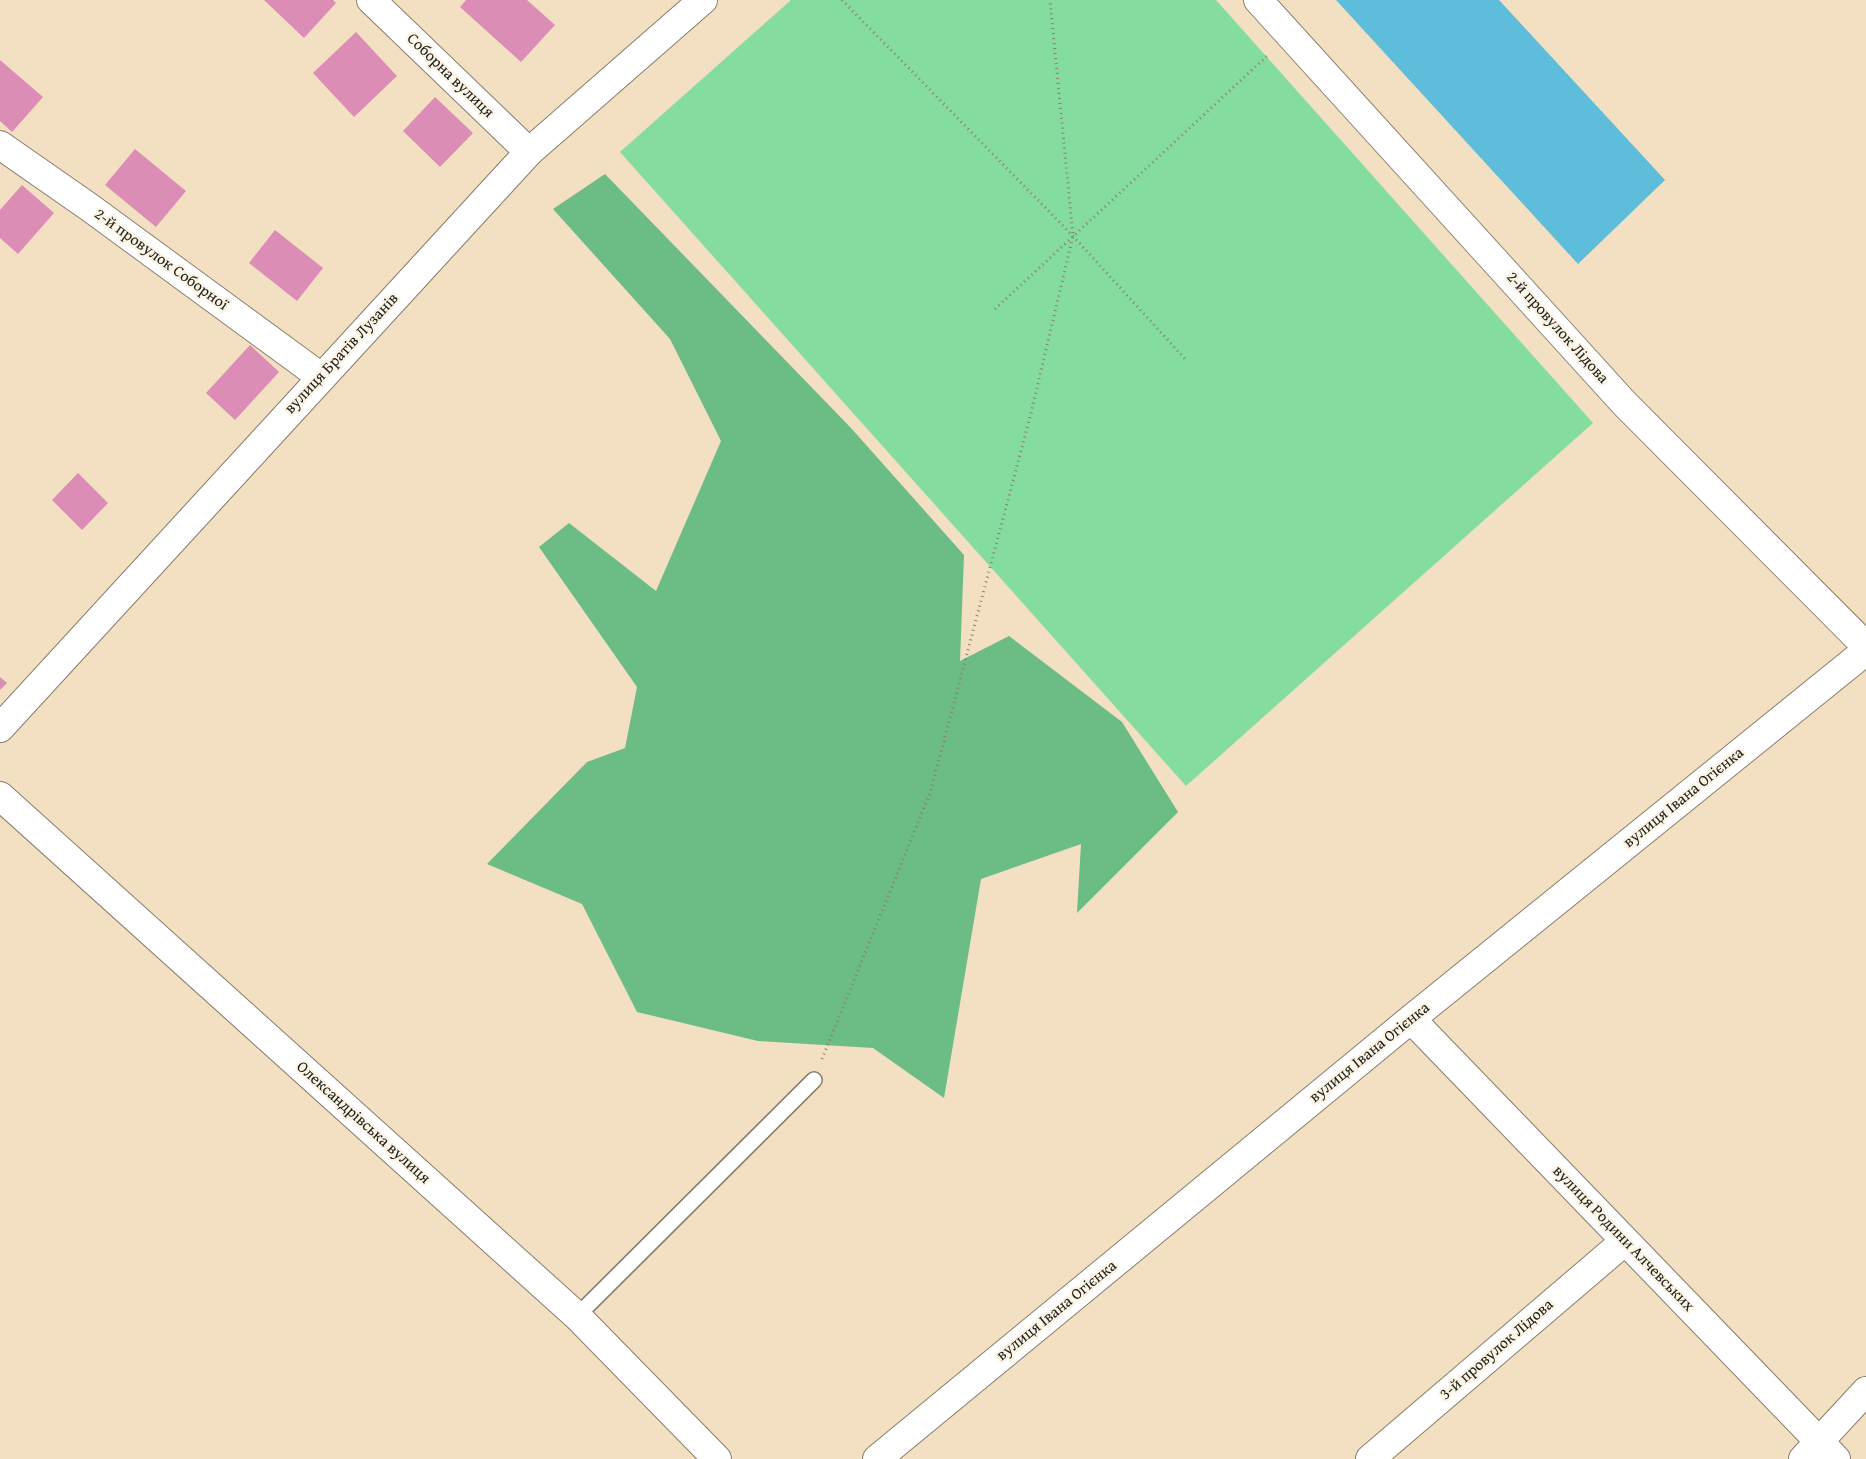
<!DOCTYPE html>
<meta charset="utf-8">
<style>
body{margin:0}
canvas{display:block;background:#f3dfc1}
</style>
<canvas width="1866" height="1459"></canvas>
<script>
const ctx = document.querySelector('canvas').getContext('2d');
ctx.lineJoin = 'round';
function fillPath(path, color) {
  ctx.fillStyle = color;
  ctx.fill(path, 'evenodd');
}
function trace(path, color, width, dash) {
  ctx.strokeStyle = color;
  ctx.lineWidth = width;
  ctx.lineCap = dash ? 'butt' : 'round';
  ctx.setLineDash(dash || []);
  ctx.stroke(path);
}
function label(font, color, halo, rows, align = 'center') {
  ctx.font = font + ' "Gentium Book Plus",serif';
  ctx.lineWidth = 5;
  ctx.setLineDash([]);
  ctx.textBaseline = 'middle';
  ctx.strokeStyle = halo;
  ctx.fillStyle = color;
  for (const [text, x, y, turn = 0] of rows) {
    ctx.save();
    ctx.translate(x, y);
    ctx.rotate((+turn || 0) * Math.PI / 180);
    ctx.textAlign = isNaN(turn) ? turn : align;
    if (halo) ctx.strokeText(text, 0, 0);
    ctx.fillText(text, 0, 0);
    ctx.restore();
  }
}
fillPath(new Path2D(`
 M791,0H1216L1593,423L1186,786L620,152Z`), '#85dc9f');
fillPath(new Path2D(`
 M605,174L851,428L964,555L960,661L1009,636L1122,722L1178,812L1077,913L1081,844L981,879L944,1098L873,1048L758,1041L637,1012L582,904L487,864L587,762L625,748L637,687L539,547L569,523L656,591L721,441L670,339L553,209Z`), '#6cbc86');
fillPath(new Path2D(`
 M1336,0H1499L1665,180L1578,264Z`), '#5dbddb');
fillPath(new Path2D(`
 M264,0H333L336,3L304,38Z
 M466,0H527L555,25L521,62L460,7Z
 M356,32L397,76L354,117L313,73Z
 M0,60L43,97L12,132L0,121Z
 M435,97L473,133L440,167L403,131Z
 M135,149L186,191L156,227L105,185Z
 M22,185L54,213L18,254L0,238V210Z
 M275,230L323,268L297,301L249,263Z
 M250,345L279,372L235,420L206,393Z
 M78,473L108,503L82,530L52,500Z
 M0,677L7,683L0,690Z`), '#dc8db5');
const lane = new Path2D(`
 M577,1316L814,1080`);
const street = new Path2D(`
 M371,0L529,152
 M1258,0L1624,403L1866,646
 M0,145L89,207L321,377
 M0,796L577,1316L717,1459
 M1411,1019L1836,1459
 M877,1459L1411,1019L1866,651
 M1370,1459L1625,1241
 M1803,1459L1866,1391`);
const secondary = new Path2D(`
 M0,728L529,152L703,0`);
trace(lane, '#887e6e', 18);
trace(street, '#887e6e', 30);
trace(secondary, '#887e6e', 30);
trace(new Path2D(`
 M842,0L1073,236L1186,360
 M995,309L1267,56
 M822,1059L930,793L1031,413L1073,236L1050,0`), '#887e6e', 3, [1, 4]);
trace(lane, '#fff', 15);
trace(street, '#fff', 28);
trace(secondary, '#fff', 28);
label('16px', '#1c1c1c', '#fcf5e5', [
 ["Соборна вулиця",450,76,44],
 ["2-й провулок Соборної",161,260,36],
 ["2-й провулок Лідова",1557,328,48],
 ["вулиця Братів Лузанів",342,354,-47],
 ["вулиця Івана Огієнка",1684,798,-39],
 ["вулиця Івана Огієнка",1370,1053,-39],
 ["Олександрівська вулиця",363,1123,42],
 ["вулиця Родини Алчевських",1623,1239,46],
 ["вулиця Івана Огієнка",1057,1311,-39],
 ["3-й провулок Лідова",1497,1350,-41]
]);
</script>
